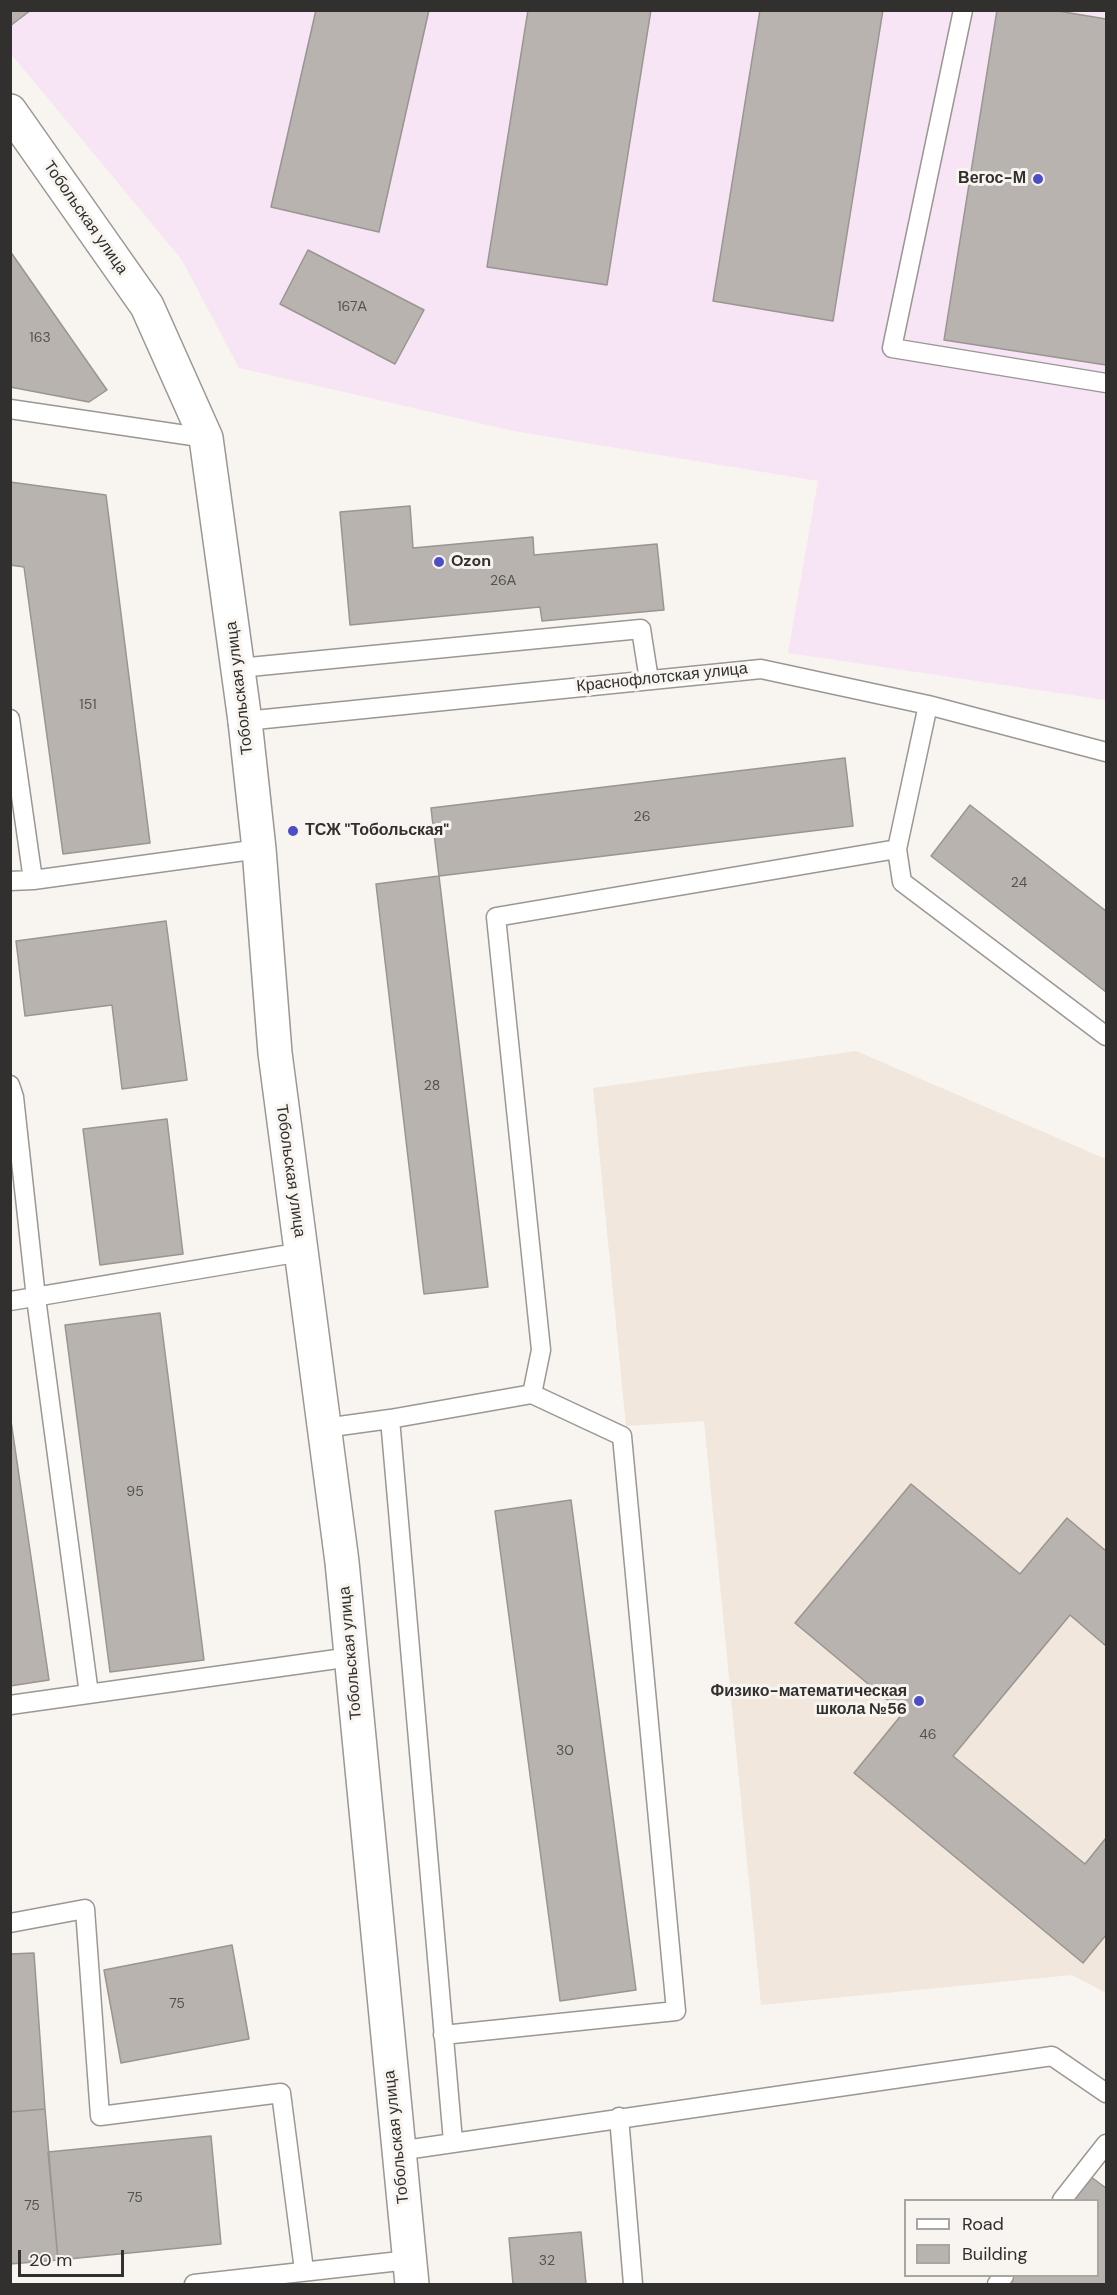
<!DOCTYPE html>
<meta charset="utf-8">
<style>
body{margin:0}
#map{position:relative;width:1117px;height:2295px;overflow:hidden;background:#f8f4ef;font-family:"DM Sans",sans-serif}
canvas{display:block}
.frame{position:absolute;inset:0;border:12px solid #32302e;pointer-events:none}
.legend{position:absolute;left:904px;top:2199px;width:195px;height:78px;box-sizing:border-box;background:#f8f4ef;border:2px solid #a9a6a2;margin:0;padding:8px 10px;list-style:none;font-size:18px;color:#32302e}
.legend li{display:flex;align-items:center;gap:12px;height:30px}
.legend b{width:30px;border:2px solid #a9a6a2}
.scale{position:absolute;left:18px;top:2250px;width:106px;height:27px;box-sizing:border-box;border:3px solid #32302e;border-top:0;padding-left:8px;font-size:18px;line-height:21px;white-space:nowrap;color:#32302e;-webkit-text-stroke:4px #f8f4ef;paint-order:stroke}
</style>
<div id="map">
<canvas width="1117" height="2295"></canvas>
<div class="frame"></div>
<ul class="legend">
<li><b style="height:8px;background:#fff"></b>Road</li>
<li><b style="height:16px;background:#b8b3af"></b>Building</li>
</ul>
<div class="scale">20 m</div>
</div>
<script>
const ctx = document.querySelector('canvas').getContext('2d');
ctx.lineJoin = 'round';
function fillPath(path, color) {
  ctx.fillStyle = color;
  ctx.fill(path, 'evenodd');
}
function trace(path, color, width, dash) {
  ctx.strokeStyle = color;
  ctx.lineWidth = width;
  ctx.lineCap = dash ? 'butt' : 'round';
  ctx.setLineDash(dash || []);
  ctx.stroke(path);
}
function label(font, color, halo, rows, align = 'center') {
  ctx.font = font + ' "DM Sans",sans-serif';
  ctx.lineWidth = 6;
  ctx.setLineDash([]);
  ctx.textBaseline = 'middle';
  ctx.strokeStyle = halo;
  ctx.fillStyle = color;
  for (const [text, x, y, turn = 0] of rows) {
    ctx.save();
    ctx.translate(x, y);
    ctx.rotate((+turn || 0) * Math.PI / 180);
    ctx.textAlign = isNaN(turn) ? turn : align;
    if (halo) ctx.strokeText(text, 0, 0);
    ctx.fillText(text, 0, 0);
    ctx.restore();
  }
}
fillPath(new Path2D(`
 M856,1051L1106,1159V1993L1072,1975L761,2005L704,1421L626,1426L593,1088Z`), '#f1e7dd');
fillPath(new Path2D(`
 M10,11H1106V700L788,653L818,481L514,431L239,368L182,260L11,54Z`), '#f7e4f4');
const building = new Path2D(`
 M10,10H31L10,26Z
 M316,10H429L379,232L271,207Z
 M528,10H651L607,285L487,267Z
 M760,10H883L833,321L713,301Z
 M997,10H1052L1106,19V365L944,340Z
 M308,250L424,310L395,364L280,304Z
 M10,251L107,390L89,402L10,387Z
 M10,482L106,495L150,843L63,854L24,567L10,565Z
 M410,506L413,548L533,537L534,555L657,544L664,610L542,621L540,607L350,625L340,512Z
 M845,758L853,826L439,876L431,808Z
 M970,805L1106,911V992L931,856Z
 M439,876L488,1287L424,1294L376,884Z
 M166,921L187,1080L122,1089L112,1005L25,1016L16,941Z
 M167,1119L183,1254L100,1265L83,1129Z
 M160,1313L204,1660L110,1672L65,1325Z
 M10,1414L49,1680L10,1686Z
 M911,1484L1020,1574L1067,1518L1106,1551V1646L1070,1615L953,1756L1085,1864L1106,1838V1935L1083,1963L854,1773L903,1713L795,1623Z
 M571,1500L636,1990L560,2001L495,1511Z
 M232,1945L249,2039L121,2063L104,1970Z
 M34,1953L45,2109L10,2112V1954Z
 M45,2109L58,2260L10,2264V2112Z
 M211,2136L221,2244L58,2260L48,2152Z
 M1087,2174L1106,2188V2284H1003L1010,2276H1098V2200H1067Z
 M581,2232L586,2284H513L509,2238Z`);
fillPath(building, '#b8b3af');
trace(building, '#999591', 1.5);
const service = new Path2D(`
 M963,10L892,348L1106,383
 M10,409L206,438
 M239,668L641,629L649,680
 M10,719L33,880
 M245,721L761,669L928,705L1106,752
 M897,849L902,882L1106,1036
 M10,881L33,880L259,849
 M10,1085L14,1097L36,1298L89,1694
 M10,1301L301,1252
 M325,1428L390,1419
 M10,1705L351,1657
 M10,1923L85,1909L100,2116L281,2093L304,2270
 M443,2035L676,2011L622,1436L532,1394
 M619,2117L633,2284
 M453,2141L390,1419L532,1394L541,1350L496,917L897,849L928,705
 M398,2151L1052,2056L1106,2093
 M1062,2200L1106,2144
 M194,2284L409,2260
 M997,2284L1004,2276`);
const minor = new Path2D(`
 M10,111L147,306L206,438L245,721`);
const tertiary = new Path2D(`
 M245,721L259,849L275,1053L342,1562L412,2284`);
trace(service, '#9b9793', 21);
trace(minor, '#9b9793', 36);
trace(tertiary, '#9b9793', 36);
trace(service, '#fff', 18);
trace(minor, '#fff', 33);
trace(tertiary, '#fff', 33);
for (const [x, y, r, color] of [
 [1038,179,6,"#4b4ec4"],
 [439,562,6,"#4b4ec4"],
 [293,831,6,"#4b4ec4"],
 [919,1701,6,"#4b4ec4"]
]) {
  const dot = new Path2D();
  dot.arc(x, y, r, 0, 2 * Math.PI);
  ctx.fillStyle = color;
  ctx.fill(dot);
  trace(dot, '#f8f4ef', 2);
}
label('14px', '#54514e', null, [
 ["167А",352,307],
 ["163",40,338],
 ["26А",503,581],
 ["151",88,705],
 ["26",642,817],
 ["24",1019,883],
 ["28",432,1086],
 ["95",135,1492],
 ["46",928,1735],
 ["30",565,1751],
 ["75",177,2004],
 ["75",135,2198],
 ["75",32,2206],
 ["32",547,2261]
]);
label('bold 16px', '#32302e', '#f8f4ef', [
 ["Вегос-М",1026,179],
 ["Ozon",451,562,"left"],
 ["ТСЖ \"Тобольская\"",305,831,"left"],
 ["Физико-математическая",907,1692],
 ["школа №56",907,1710]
], 'right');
label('16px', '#32302e', '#f8f4ef', [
 ["Тобольская улица",85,218,55],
 ["Краснофлотская улица",662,678,-6],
 ["Тобольская улица",240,688,-97],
 ["Тобольская улица",290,1171,82],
 ["Тобольская улица",351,1653,-95],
 ["Тобольская улица",397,2137,-96]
]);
</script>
